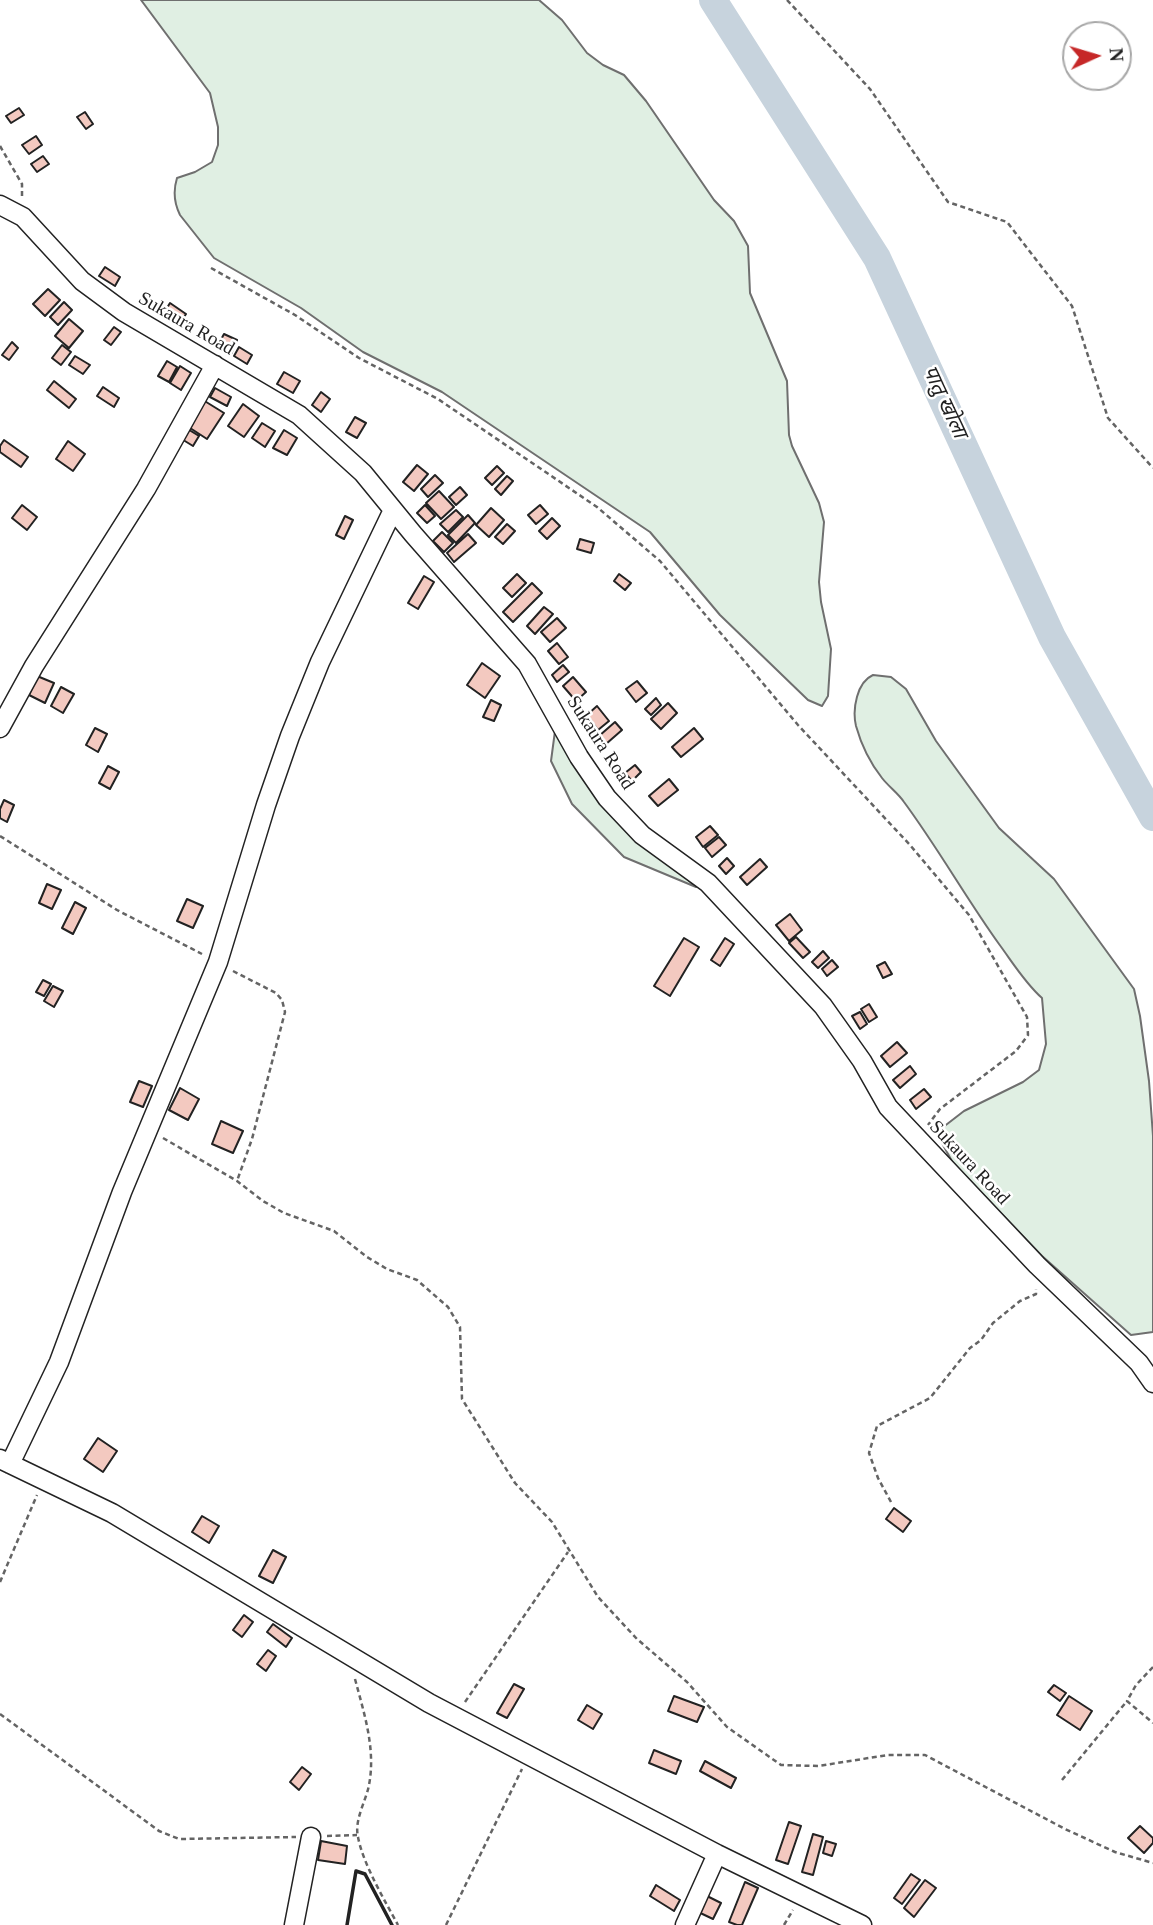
<!DOCTYPE html>
<meta charset="utf-8">
<style>
body{margin:0}
#map{position:relative;width:1153px;height:1925px;overflow:hidden;background:#fff;font-family:"Times New Roman",serif}
canvas{display:block}
.north{position:absolute;left:1062px;top:21px;width:70px;height:70px;box-sizing:border-box;background:#fff;border:2px solid #a7a7a7;border-radius:50%;rotate:86deg;font-size:19px;font-weight:700;line-height:28px;text-align:center;color:#222}
.north::after{content:'';display:block;margin:auto;width:24px;height:32px;background:#c62828;clip-path:polygon(50% 0,100% 100%,50% 72%,0 100%)}
</style>
<div id="map">
<canvas width="1153" height="1925"></canvas>
<div class="north">N</div>
</div>
<script>
const ctx = document.querySelector('canvas').getContext('2d');
ctx.lineJoin = 'round';
function fillPath(path, color) {
  ctx.fillStyle = color;
  ctx.fill(path, 'evenodd');
}
function trace(path, color, width, dash) {
  ctx.strokeStyle = color;
  ctx.lineWidth = width;
  ctx.lineCap = dash ? 'butt' : 'round';
  ctx.setLineDash(dash || []);
  ctx.stroke(path);
}
function label(font, color, halo, rows, align = 'center') {
  ctx.font = font + ' "Times New Roman","Noto Sans Devanagari",serif';
  ctx.lineWidth = 5;
  ctx.setLineDash([]);
  ctx.textBaseline = 'middle';
  ctx.strokeStyle = halo;
  ctx.fillStyle = color;
  for (const [text, x, y, turn = 0] of rows) {
    ctx.save();
    ctx.translate(x, y);
    ctx.rotate((+turn || 0) * Math.PI / 180);
    ctx.textAlign = isNaN(turn) ? turn : align;
    if (halo) ctx.strokeText(text, 0, 0);
    ctx.fillText(text, 0, 0);
    ctx.restore();
  }
}
const green = new Path2D(`
 M141,0H539L562,20L587,53L603,65L624,75L646,101L714,200L734,221L748,246L750,293L787,381L789,435L792,446L819,503L824,522L819,582L821,602L831,649L828,696L822,706L808,700L720,615L650,532L442,392L363,352L301,308L214,258L180,215C174,203 173,191 177,178L195,172L212,162L218,145V127L210,93Z
 M873,675L891,677L906,689L936,741L999,828L1054,879L1134,989L1140,1016L1149,1081L1153,1136V1332L1131,1335L1042,1256L953,1163L938,1136L942,1128L964,1111L1023,1082L1039,1070L1046,1044L1042,998C1025,983 1013,963 999,944C966,898 938,848 904,802C898,793 889,787 882,778C871,764 861,744 856,726C852,709 857,682 873,675Z
 M555,731L673,866L696,887L624,857L572,804L551,761Z`);
fillPath(green, '#e0efe3');
trace(green, '#6f6f6f', 2);
trace(new Path2D(`
 M713,0L877,258L1052,637L1153,817`), '#c7d3dd', 28);
const building = new Path2D(`
 M19,108L24,115L11,123L6,116Z
 M85,112L93,124L86,129L77,117Z
 M36,136L42,145L29,154L22,145Z
 M43,156L49,164L37,172L31,164Z
 M105,267L120,277L115,286L99,276Z
 M48,289L60,300L45,316L33,304Z
 M64,302L72,310L58,325L50,317Z
 M170,303L186,314L178,326L162,316Z
 M69,319L83,331L69,348L55,336Z
 M114,327L121,332L111,345L104,340Z
 M224,334L237,340L231,354L217,347Z
 M12,342L18,348L9,360L2,355Z
 M62,345L71,352L61,365L52,358Z
 M239,347L252,355L247,364L234,356Z
 M75,356L90,365L83,374L69,365Z
 M167,361L177,367L169,382L158,376Z
 M180,366L191,373L181,390L170,383Z
 M284,372L300,381L293,393L277,384Z
 M54,381L76,399L69,408L47,390Z
 M103,387L119,398L114,407L97,396Z
 M215,388L231,397L227,406L210,397Z
 M321,392L330,399L321,412L312,405Z
 M203,400L224,413L207,439L187,426Z
 M243,404L259,416L244,437L228,426Z
 M355,417L366,423L357,438L346,432Z
 M262,423L275,431L265,447L252,438Z
 M186,428L199,436L193,446L180,438Z
 M284,430L297,438L287,455L273,448Z
 M4,440L28,457L21,467L0,452V446Z
 M68,441L85,454L73,471L56,459Z
 M417,465L428,474L414,491L403,482Z
 M497,466L504,473L492,485L485,478Z
 M435,475L443,483L428,497L421,489Z
 M507,476L513,481L501,495L495,489Z
 M460,487L467,495L456,505L449,497Z
 M439,491L454,507L441,519L426,503Z
 M22,505L37,517L27,530L12,518Z
 M425,505L435,516L427,523L417,513Z
 M540,505L548,514L536,524L528,515Z
 M491,508L504,520L489,537L476,525Z
 M456,510L463,517L448,532L440,524Z
 M468,515L475,523L456,543L448,535Z
 M345,516L353,520L344,539L336,535Z
 M552,518L560,526L547,539L539,531Z
 M507,524L515,531L503,544L495,537Z
 M442,532L453,543L444,552L433,541Z
 M468,534L476,543L454,562L447,553Z
 M580,539L594,543L591,553L577,549Z
 M517,574L526,583L512,597L503,588Z
 M619,574L631,583L625,590L614,581Z
 M424,576L434,582L418,609L408,603Z
 M532,583L542,593L513,622L503,612Z
 M544,607L553,614L535,634L527,626Z
 M557,618L566,628L550,642L541,632Z
 M557,643L568,657L559,664L548,651Z
 M482,663L500,676L485,698L467,685Z
 M563,665L569,672L557,682L552,675Z
 M37,676L54,683L45,703L29,695Z
 M573,677L586,692L576,701L563,686Z
 M637,681L647,693L636,702L626,689Z
 M61,687L74,694L63,713L51,706Z
 M656,698L661,705L651,715L645,709Z
 M491,700L501,705L494,721L483,717Z
 M668,703L677,713L661,729L651,719Z
 M597,706L609,721L598,730L587,715Z
 M615,722L622,730L606,744L599,736Z
 M95,728L107,734L98,752L86,745Z
 M694,728L703,739L681,757L672,747Z
 M635,765L641,772L632,781L625,773Z
 M108,766L119,772L110,789L99,783Z
 M669,779L678,790L658,806L649,796Z
 M4,800L14,805L7,822L0,818V809Z
 M710,826L718,835L703,847L696,837Z
 M719,837L726,845L712,857L705,848Z
 M727,858L734,866L726,874L719,866Z
 M760,859L767,867L747,885L740,877Z
 M47,884L61,890L52,909L39,903Z
 M187,899L203,906L193,928L177,921Z
 M75,902L86,908L73,934L62,928Z
 M790,914L802,930L789,941L776,925Z
 M796,937L810,952L803,958L789,943Z
 M684,938L699,947L670,996L654,986Z
 M725,938L734,944L720,966L711,960Z
 M823,951L829,958L818,968L812,962Z
 M832,960L838,967L827,976L822,969Z
 M885,962L892,974L883,978L877,966Z
 M43,980L51,984L44,996L36,992Z
 M53,986L63,991L54,1007L44,1001Z
 M869,1004L877,1017L869,1022L861,1009Z
 M860,1012L867,1024L860,1029L852,1016Z
 M897,1042L907,1053L890,1067L881,1056Z
 M910,1066L916,1074L900,1088L893,1080Z
 M139,1081L152,1086L143,1107L130,1102Z
 M180,1088L199,1099L188,1120L169,1110Z
 M924,1089L931,1097L916,1109L910,1100Z
 M221,1121L243,1131L233,1153L212,1144Z
 M98,1438L117,1451L103,1472L84,1459Z
 M894,1508L911,1521L903,1532L886,1519Z
 M202,1516L219,1526L209,1543L192,1532Z
 M273,1550L286,1557L273,1583L259,1576Z
 M244,1615L253,1622L242,1637L233,1630Z
 M273,1624L292,1638L286,1647L267,1632Z
 M268,1650L276,1656L266,1671L257,1664Z
 M514,1684L524,1689L507,1718L497,1713Z
 M1054,1685L1066,1693L1060,1701L1048,1692Z
 M674,1696L704,1707L697,1722L668,1711Z
 M1069,1696L1092,1711L1080,1730L1057,1715Z
 M587,1705L602,1714L593,1729L578,1720Z
 M654,1750L681,1761L676,1774L649,1763Z
 M705,1761L736,1778L731,1788L700,1771Z
 M302,1767L311,1774L299,1790L290,1782Z
 M789,1822L801,1826L788,1864L776,1860Z
 M1140,1826L1153,1838V1843L1144,1853L1128,1838Z
 M813,1834L823,1837L813,1875L802,1872Z
 M321,1841L347,1846L345,1864L318,1860Z
 M826,1841L836,1844L832,1856L823,1853Z
 M911,1874L920,1880L902,1904L894,1898Z
 M925,1880L936,1888L914,1917L904,1908Z
 M745,1882L758,1888L742,1925H737L729,1922Z
 M656,1885L680,1900L674,1911L650,1896Z
 M703,1894L721,1903L713,1919L694,1910Z`);
fillPath(building, '#f3c9c0');
trace(building, '#222', 2);
const minor = new Path2D(`
 M0,205L23,217L82,281L124,312L299,415L363,473L413,534L527,664L579,757L607,798L642,835L708,883L823,1006L862,1061L888,1107L1037,1265L1139,1363L1153,1383
 M0,728L34,666L146,489L215,365
 M0,1459L112,1513L429,1703L717,1854L862,1925
 M10,1464L59,1362L122,1192L218,962L266,805L290,736L320,662L393,510
 M294,1925L311,1837
 M685,1925L717,1854`);
trace(minor, '#222', 21);
trace(new Path2D(`
 M787,0L870,89L948,202L1007,222L1072,306L1108,418L1153,468
 M0,146L22,184V197
 M211,268L295,315L359,358L438,399L597,507L660,561L798,725L910,845L969,915L1027,1017L1028,1035L1016,1051L940,1109L928,1125
 M0,836L117,910L202,954
 M233,971L276,993L282,1000L285,1012L252,1139L237,1181
 M163,1138L237,1181L263,1201L284,1213L334,1231L367,1257L387,1269L417,1280L448,1307L460,1327L462,1399L515,1483L552,1522L598,1597L637,1639L687,1682L727,1727L781,1765L818,1766L888,1755H925L1065,1829L1115,1852L1153,1863
 M891,1502L878,1478L869,1453L877,1426L930,1398L970,1348L981,1340L993,1323L1020,1301L1036,1294V1289
 M0,1582L37,1495
 M1153,1667L1136,1685L1127,1701L1153,1723
 M355,1679C364,1713 376,1749 369,1785C366,1801 354,1820 358,1837C363,1864 385,1901 398,1925
 M465,1702L568,1552
 M0,1714L159,1831L179,1839L296,1837
 M1062,1780L1127,1701
 M327,1836L357,1835
 M446,1925L522,1769
 M784,1925L793,1910`), '#646464', 2.5, [5, 3.5]);
trace(minor, '#fff', 18);
trace(new Path2D(`
 M347,1925L356,1871L365,1874L392,1925`), '#222', 3.5);
label('19px', '#222', '#fff', [
 ["Sukaura Road",186,324,30],
 ["Sukaura Road",600,743,57],
 ["Sukaura Road",969,1163,47]
]);
label('italic 21px', '#222', '#fff', [
 ["पातु खोला",944,402,65]
]);
</script>
